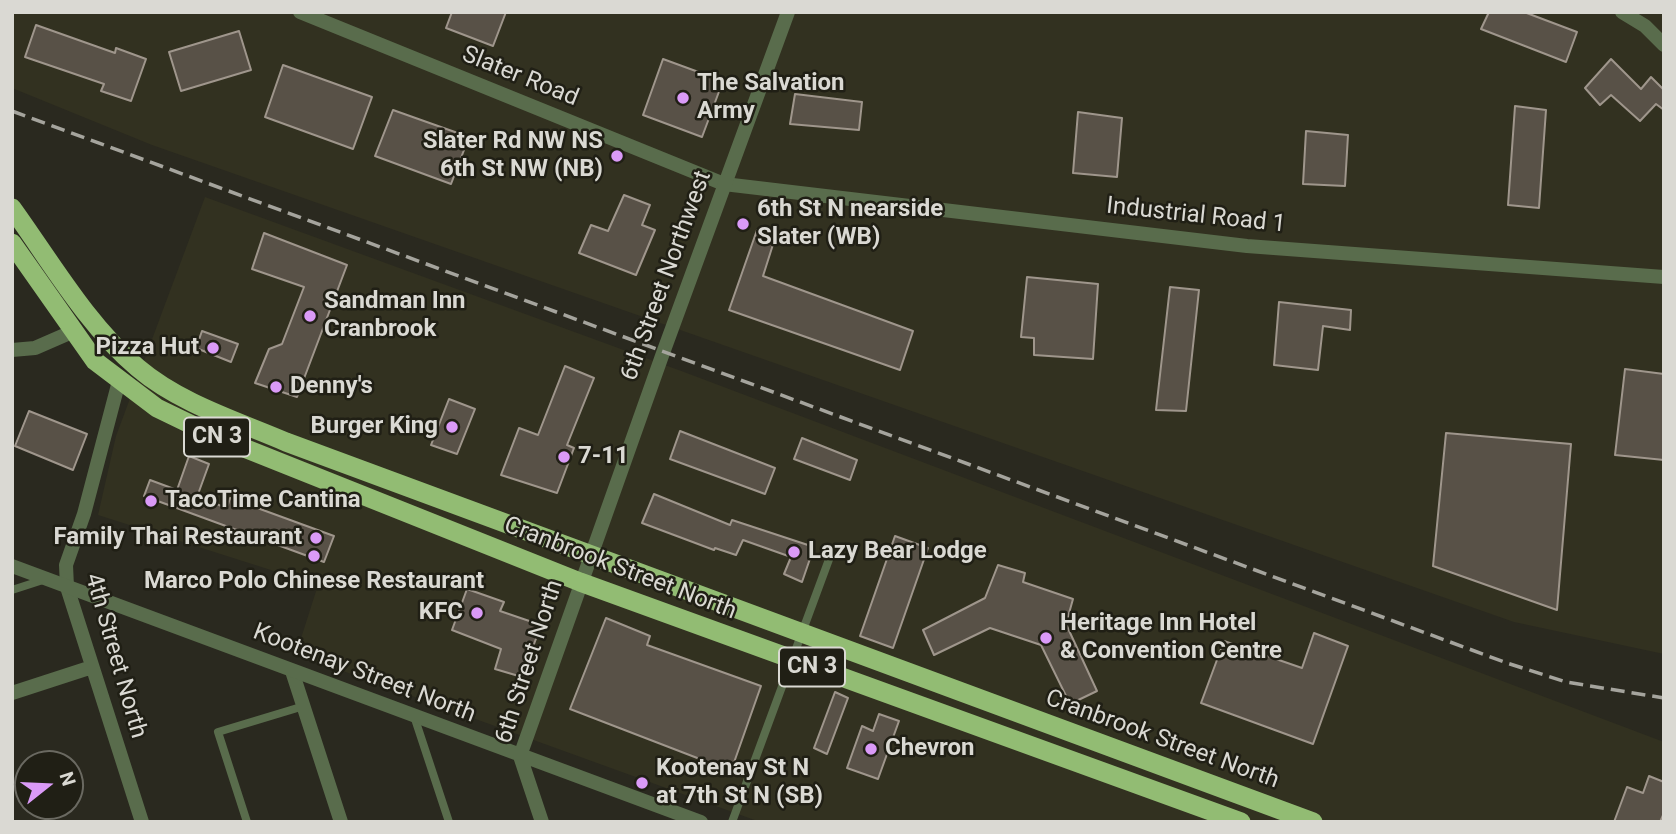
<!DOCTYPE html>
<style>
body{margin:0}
#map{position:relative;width:1676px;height:834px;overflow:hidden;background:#2a291f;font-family:Roboto,sans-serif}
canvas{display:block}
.frame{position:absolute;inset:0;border:14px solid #dad9d3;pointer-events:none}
.north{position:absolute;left:14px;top:750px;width:70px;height:70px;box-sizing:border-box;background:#201f15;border:2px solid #6a6961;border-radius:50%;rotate:72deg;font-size:19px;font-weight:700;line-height:28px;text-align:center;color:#dad9d3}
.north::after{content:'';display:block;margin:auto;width:24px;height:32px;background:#da9af7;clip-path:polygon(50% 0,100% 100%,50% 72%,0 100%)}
</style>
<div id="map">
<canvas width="1676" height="834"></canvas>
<div class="frame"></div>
<div class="north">N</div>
</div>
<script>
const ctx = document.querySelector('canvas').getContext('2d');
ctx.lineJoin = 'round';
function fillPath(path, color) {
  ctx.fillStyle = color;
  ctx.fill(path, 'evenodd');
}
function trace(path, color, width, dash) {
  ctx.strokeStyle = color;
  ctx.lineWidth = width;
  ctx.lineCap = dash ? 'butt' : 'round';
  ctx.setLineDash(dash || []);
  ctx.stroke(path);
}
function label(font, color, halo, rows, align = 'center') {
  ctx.font = font + ' Roboto,sans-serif';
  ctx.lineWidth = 5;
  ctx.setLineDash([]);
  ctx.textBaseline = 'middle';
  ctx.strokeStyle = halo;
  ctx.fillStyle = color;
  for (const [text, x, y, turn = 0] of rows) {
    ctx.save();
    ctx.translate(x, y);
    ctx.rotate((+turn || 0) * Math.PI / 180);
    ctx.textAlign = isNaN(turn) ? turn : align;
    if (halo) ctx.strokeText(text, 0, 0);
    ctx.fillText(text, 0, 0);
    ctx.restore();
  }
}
fillPath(new Path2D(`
 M12,12H1664V654L1514,622L152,145L12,88Z
 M205,197L684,372L1664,742V822H760L296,654L318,585L98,515L116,436Z`), '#323120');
const building = new Path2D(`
 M452,12H506L493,46L446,28Z
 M1489,12H1524L1577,32L1566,62L1481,29Z
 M36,25L115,53L116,48L146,59L131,101L101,91L104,84L25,57Z
 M239,31L251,70L181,91L169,52Z
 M663,59L723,81L702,137L643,115Z
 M1611,59L1641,89L1651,77L1664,90V110L1656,104L1640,121L1611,95L1600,105L1585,88Z
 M283,65L372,97L353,149L265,117Z
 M795,94L862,102L859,130L790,124Z
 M1515,106L1546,110L1539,208L1508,205Z
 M393,110L469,137L451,184L375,156Z
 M1078,112L1122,118L1117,177L1073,173Z
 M1306,131L1348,135L1345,186L1303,184Z
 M624,195L650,205L642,225L655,230L636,275L579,253L591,225L608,231Z
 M757,230L776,235L763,276L913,331L900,370L729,310Z
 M264,233L347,265L297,397L255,383L269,349L282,344L304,287L252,269Z
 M1027,277L1098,284L1093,359L1034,355V338L1021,337Z
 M1170,287L1199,290L1186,411L1156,410Z
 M1279,302L1351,310L1350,330L1323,326L1318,370L1274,365Z
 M202,331L238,344L231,362L196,348Z
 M565,366L594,378L567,445L574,448L557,493L501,475L519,428L538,435Z
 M1625,369L1664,374V460L1615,455Z
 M449,399L475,409L457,454L431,445Z
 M29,411L87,434L73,470L15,446Z
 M680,431L775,468L765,494L670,459Z
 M1446,433L1571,444L1557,610L1433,566Z
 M802,438L857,460L850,480L794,459Z
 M189,456L209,464L197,497L227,508L230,498L334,536L324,562L144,496L150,480L177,490Z
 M654,494L730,525L732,520L814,547L802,582L784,574L791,557L743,540L736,555L715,548L714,550L642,523Z
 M895,536L928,548L893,648L860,636Z
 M998,565L1025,573L1023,582L1073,599L1066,624L1097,691L1070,704L1041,645L990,628L934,655L923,630L985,598Z
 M467,589L504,602L500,611L541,625L522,677L495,669L501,649L452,630Z
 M606,618L650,636L647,645L761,686L731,771L570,709Z
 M1314,633L1348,646L1313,744L1201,703L1224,641L1302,668Z
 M835,692L848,698L827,754L814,748Z
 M879,714L899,721L878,779L847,768L862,726L873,731Z
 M1649,776L1664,782V813L1660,822H1614L1627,787L1643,793Z`);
fillPath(building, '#585147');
trace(building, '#9f968c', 2);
trace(new Path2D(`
 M12,590L46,579
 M414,716L449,822
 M247,822L218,732L304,706
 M732,822L831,554`), '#596c4c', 8);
trace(new Path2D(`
 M300,12L724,184L1247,246L1664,277
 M1622,12L1645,26L1664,45
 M119,381L84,514L66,565L67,587L142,822
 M292,671L341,822
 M12,693L92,667`), '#596c4c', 14);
trace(new Path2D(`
 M12,350L35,348L74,331
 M12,566L701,822
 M542,822L520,756L663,353L788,12`), '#596c4c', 14);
trace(new Path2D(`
 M12,208C51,262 87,325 138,368C179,403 237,421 286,442L1313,822
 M12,243L95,361L157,408L219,438L580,582L1241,822`), '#92bc73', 19);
trace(new Path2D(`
 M12,111L1507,663L1566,682L1664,698`), '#a5a49d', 3.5, [14, 7]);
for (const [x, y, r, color] of [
 [683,98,7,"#da9af7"],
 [617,156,7,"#da9af7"],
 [743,224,7,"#da9af7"],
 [310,316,7,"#da9af7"],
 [213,348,7,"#da9af7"],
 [276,387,7,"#da9af7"],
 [452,427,7,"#da9af7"],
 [564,457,7,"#da9af7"],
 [151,501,7,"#da9af7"],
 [316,538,7,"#da9af7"],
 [794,552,7,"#da9af7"],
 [314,556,7,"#da9af7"],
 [477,613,7,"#da9af7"],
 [1046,638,7,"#da9af7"],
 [871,749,7,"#da9af7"],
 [642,783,7,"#da9af7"]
]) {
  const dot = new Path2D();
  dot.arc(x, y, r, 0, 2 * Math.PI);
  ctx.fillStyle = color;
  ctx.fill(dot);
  trace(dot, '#201f15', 2.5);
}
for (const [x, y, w] of [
 [217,437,66],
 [812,667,66]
]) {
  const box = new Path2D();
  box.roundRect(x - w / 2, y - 19.5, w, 39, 5);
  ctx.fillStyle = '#201f15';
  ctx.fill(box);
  trace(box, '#dad9d3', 2);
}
label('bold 23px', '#dad9d3', null, [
 ["CN 3",217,437],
 ["CN 3",812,667]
]);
label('24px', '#dad9d3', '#201f15', [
 ["Slater Road",520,77,22],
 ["Industrial Road 1",1196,216,6],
 ["6th Street Northwest",667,276,-70],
 ["Cranbrook Street North",620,569,21],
 ["4th Street North",115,656,74],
 ["6th Street North",530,662,-72],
 ["Kootenay Street North",364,674,21],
 ["Cranbrook Street North",1162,740,20]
]);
label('bold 24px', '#dad9d3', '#201f15', [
 ["The Salvation",697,84],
 ["Army",697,112],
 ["Slater Rd NW NS",603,142,"right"],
 ["6th St NW (NB)",603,170,"right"],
 ["6th St N nearside",757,210],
 ["Slater (WB)",757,238],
 ["Sandman Inn",324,302],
 ["Cranbrook",324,330],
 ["Pizza Hut",199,348,"right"],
 ["Denny's",290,387],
 ["Burger King",438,427,"right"],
 ["7-11",578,457],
 ["TacoTime Cantina",165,501],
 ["Family Thai Restaurant",302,538,"right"],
 ["Lazy Bear Lodge",808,552],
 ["Marco Polo Chinese Restaurant",314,582,"center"],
 ["KFC",463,613,"right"],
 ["Heritage Inn Hotel",1060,624],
 ["& Convention Centre",1060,652],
 ["Chevron",885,749],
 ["Kootenay St N",656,769],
 ["at 7th St N (SB)",656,797]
], 'left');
</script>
